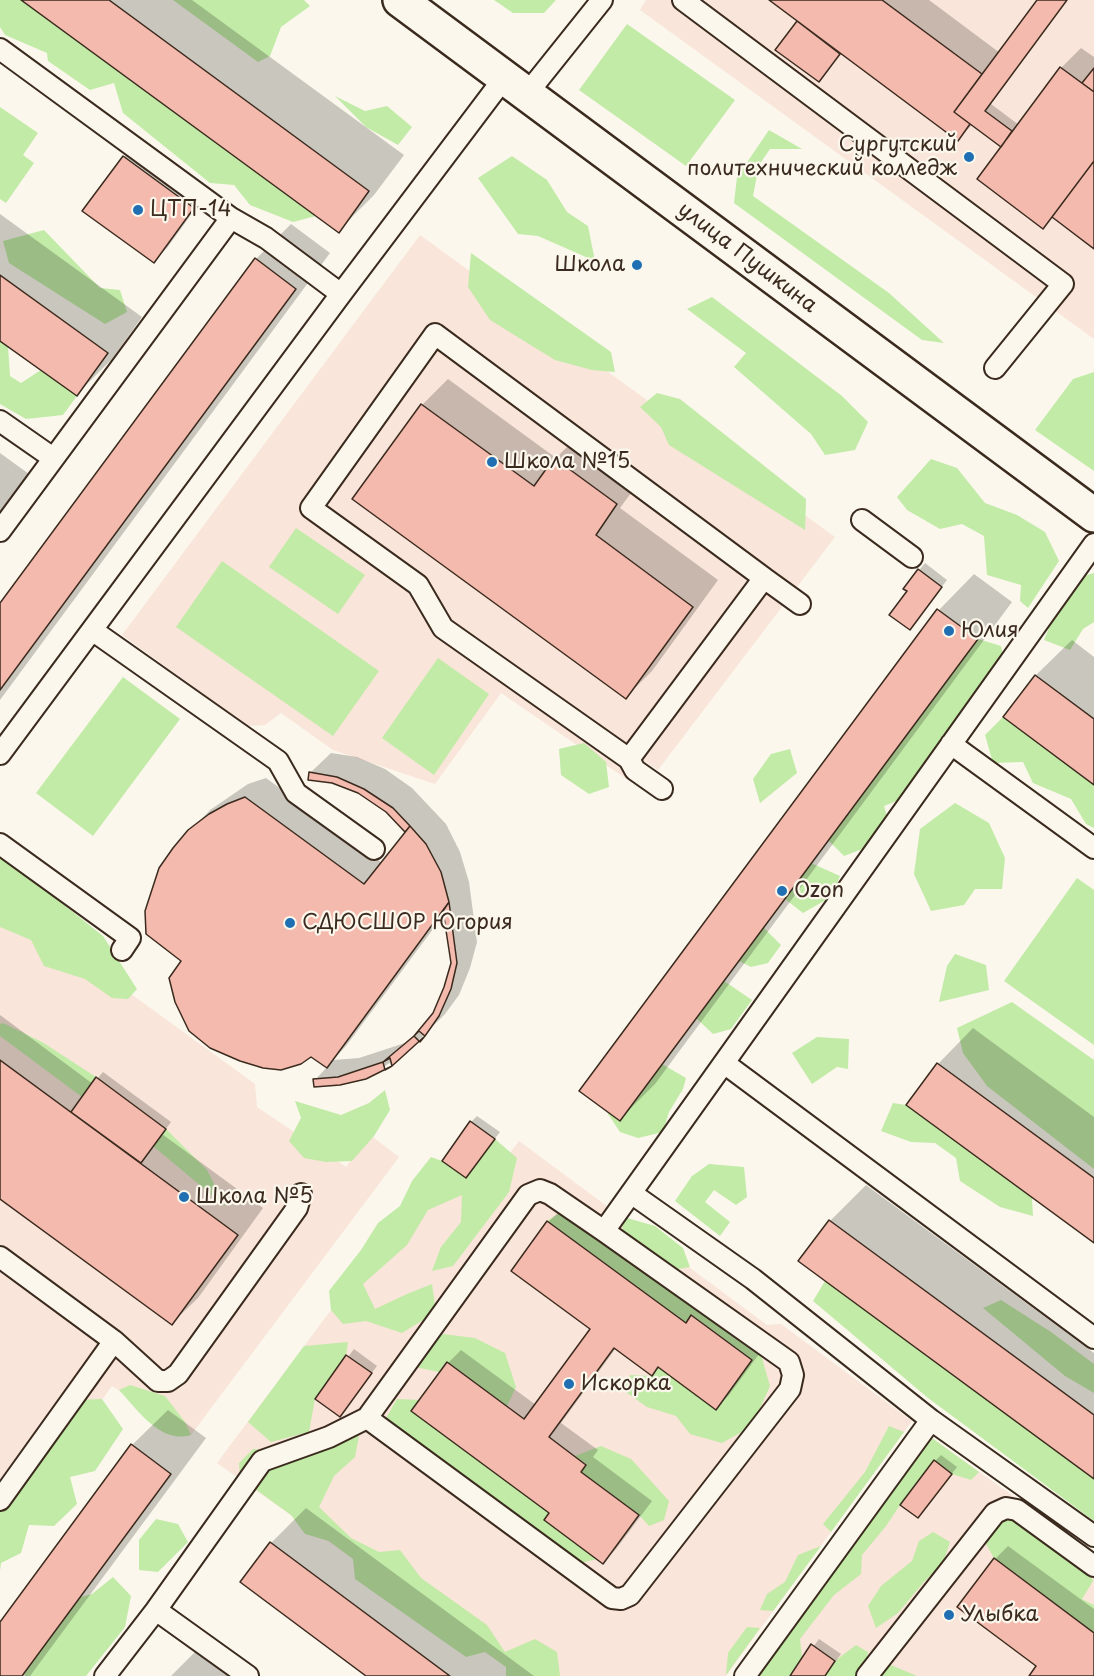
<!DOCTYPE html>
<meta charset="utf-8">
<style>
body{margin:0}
canvas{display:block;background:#fbf7ec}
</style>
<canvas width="1094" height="1676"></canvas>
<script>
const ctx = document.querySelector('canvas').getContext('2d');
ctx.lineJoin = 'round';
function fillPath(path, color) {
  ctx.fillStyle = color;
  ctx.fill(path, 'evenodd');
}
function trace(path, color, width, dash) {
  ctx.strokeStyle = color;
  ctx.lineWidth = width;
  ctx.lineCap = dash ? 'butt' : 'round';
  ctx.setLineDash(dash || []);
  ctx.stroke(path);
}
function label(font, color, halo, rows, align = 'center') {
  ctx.font = font + ' "Playpen Sans",sans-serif';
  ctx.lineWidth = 4.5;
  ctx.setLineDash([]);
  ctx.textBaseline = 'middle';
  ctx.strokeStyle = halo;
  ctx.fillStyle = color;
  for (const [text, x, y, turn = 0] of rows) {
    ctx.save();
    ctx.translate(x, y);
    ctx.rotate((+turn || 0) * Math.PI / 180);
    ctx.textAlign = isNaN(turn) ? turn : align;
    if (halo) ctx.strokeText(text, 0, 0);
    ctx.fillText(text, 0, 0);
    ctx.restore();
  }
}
fillPath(new Path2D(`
 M646,0H1094V339L640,10Z
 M420,235L835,537L658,770L642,759L628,780L501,693L435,784L333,750L281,713L265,725L247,726L122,635Z
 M0,874L122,965L113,981L255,1084L257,1107L346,1167L370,1135L399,1157L191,1435L112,1386L0,1541Z
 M519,1141L767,1325L781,1324L912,1421L726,1676H519L217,1463L442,1161L482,1190Z
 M932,1438L1094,1554V1676H759Z`), '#f9e5d9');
fillPath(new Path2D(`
 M0,0H21L316,216L293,222L250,205L234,185L210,183L123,113L114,83L90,90L48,61L47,53L5,35L0,27Z
 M173,0H304L310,6L281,27L270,56L258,62Z
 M494,0H556L544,13H513Z
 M627,24L735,100L686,166L579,90Z
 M335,96L365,111L387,106L412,127L398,145L366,127Z
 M0,107L38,133L23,155L34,163L6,203L0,199Z
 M769,130L802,149H770L759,165L753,196L889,293L944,343L922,340L734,203L737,177Z
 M512,156L547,180L567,212L588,226L595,261L538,236L518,234L478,178Z
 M44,230L100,288L120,290L127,312L105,324L9,263L3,241Z
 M471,253L611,352L615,372L592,370L555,360L490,320L468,287Z
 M712,297L842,396L868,422L855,450L825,455L811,434L734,367L746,353L687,309Z
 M0,341L8,346L10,376L21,383L41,370L77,396L63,415L26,419L0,404Z
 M1094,372V471L1035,430L1073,379Z
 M657,393L680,399L806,499L805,530L669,445L661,427L640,407Z
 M931,459L957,468L985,503L1017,515L1045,532L1059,561L1028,608L1020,601L1021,585L987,575L984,536L962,524L940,529L907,510L897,497Z
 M296,528L365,575L338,614L269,567Z
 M222,561L379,671L333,736L176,627Z
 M1094,573V622L1083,629L1070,650L1044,640L1056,611L1077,578Z
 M978,639L1001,646L1005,664L979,685L975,703L957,738L932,751L931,769L909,796L884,806L888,820L870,846L844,856L828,840Z
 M438,658L489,694L434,775L382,738Z
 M123,677L180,719L93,836L36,793Z
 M1003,717L1094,785V828L1086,824L1071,799L1033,783L1023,762L993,763L985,735Z
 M584,743L606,762L609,787L589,794L561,775L559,749Z
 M790,749L797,773L760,803L753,779L771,754Z
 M955,803L989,823L1005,858L1002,889H975L964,905L931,911L914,874L920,829Z
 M0,854L103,936L137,989L128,999L112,998L85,979L44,966L31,940L0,927Z
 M811,863L840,876L831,897L803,913L785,899Z
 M1077,878L1094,890V1045L1004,981Z
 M763,927L781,945L768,963L751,967L739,961Z
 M955,954L986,965L989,990L939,1002L947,966Z
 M724,981L752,1000L731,1029L713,1034L696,1018Z
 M1012,1002L1094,1060V1169L987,1086L963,1053L957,1028Z
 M3,1023L42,1042L96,1077L82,1097L0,1036V1024Z
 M817,1037L849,1039L848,1069L837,1067L812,1084L792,1053Z
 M662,1064L686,1078L683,1089L669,1112L663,1132L638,1138L620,1132L606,1111L620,1121Z
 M385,1090L390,1110L374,1136L352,1161L326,1162L304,1158L289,1141L301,1118L295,1101L341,1115L369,1103Z
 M893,1103L906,1105L1032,1198L1033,1216L1000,1207L960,1181L956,1158L935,1143L911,1142L881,1131Z
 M166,1129L207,1170L226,1207L153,1146Z
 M495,1139L517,1158L509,1192L453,1266L432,1271L441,1247L461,1222L462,1195L428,1210L407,1245L363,1284L375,1309L407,1294L432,1284L436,1312L402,1333L366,1321L343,1324L331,1310L329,1291L361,1250L378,1223L400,1206L412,1181L431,1157L442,1161L466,1178Z
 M709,1164L744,1167L747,1197L736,1205L714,1190L705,1202L730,1222L720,1236L675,1201L692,1176Z
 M566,1209L625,1239L620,1216L655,1226L683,1248L690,1267L672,1270L759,1348L770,1386L752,1426L722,1443L690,1434L676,1416L647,1407L623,1390L630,1375L652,1376L658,1367L716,1410L752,1360L692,1315L686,1323L547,1221Z
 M825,1281L1094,1479V1521L928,1398L813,1301Z
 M1001,1300L1051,1332L1094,1364V1393L1065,1376L983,1308Z
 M443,1334L475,1338L505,1353L516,1387L507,1406L447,1362L439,1372L415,1367L421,1344Z
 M348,1342L346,1355L315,1399L309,1432L271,1442L248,1422L304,1346Z
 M130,1385L165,1396L185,1422L191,1435C160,1444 138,1410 119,1390Z
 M102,1399L123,1429L95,1471L70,1477L77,1504L54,1526L29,1525L21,1553L1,1563L0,1571V1502L75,1400Z
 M397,1399L419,1400L411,1411L549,1513L545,1521L597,1559L577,1564L404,1445L386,1418Z
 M889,1426L904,1432L831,1532L823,1524L865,1472Z
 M359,1436L355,1457L334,1476L319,1507L351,1538L379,1552L400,1550L421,1578L487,1625L505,1652L535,1639L557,1652L560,1676H506V1667L485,1652L466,1657L355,1579L353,1559L329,1541L305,1534L291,1515L240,1478L239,1463L253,1449L290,1451L312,1442Z
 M932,1438L979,1472L971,1480L952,1474L934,1461L900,1505L886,1526L862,1555L861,1574L834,1595L800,1639L802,1657L790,1676H759Z
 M601,1446L631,1459L669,1501L664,1520L649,1526L639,1515L581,1472L586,1464L575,1456Z
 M1011,1518L1088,1565L1093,1581L1082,1599L1094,1605V1633L994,1558L986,1544L990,1525Z
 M156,1519L178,1524L188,1542L158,1572L139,1570V1540Z
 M933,1532L950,1542L943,1563L923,1583L898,1613L876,1628L868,1606L881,1586L912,1561L919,1541Z
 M821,1546L773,1611L760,1610L767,1594L785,1582L798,1555Z
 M113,1577L131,1596L125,1627L86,1676H25L24,1673L81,1597L92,1594Z
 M747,1627L760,1628L726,1675L728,1653Z
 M856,1645L868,1652L866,1669L886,1663L917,1676H825L835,1661Z`), '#c2eba7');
fillPath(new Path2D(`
 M24,0H192L404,155L374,195L338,231Z
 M771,0H929L1000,53L1039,0H1067L991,104L1019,125L1061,68L1081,48L1094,57V247L1053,216L1043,227L1005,140L973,124L958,139L841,52L819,80L777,49L799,21Z
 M137,144L206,194L167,248L153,261L124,157Z
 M0,214L142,317L112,359L77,394L0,339Z
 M291,224L330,253L0,700V606L256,259Z
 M448,379L556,458L581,433L642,478L620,508L718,580L652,671L626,697L354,498L422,405Z
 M0,453L29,474L0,514Z
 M925,563L947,580L910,628L909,591L905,588Z
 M974,574L1012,602L655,1084L620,1119L581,1091L939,610Z
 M1072,640L1094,657V783L1005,717L1036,675Z
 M331,753L357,757L385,769L412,788L446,824L460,852L469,882L477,942L470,968L459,995L445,1014L405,1054L366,1077L315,1080L327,1067L183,961L190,831L210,810L248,784L266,778L382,863L407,832L387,811L359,792L310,773ZM445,913L453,963L446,987L434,1014L423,1027L405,1043L359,1058L333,1060L346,1046Z
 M0,1015L93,1084L103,1072L171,1122L162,1134L263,1208L198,1298L172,1323L0,1197Z
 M973,1028L1094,1117V1241L908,1105L938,1064Z
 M477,1116L500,1132L466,1176L471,1122Z
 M866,1185L1094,1353V1477L801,1261L830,1221Z
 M562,1209L699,1310L706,1303L765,1346L729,1395L716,1408L660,1367L652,1374L616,1348L561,1423L598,1450L593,1457L652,1501L616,1549L603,1562L552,1513L448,1363L461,1350L536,1405L592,1329L548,1222Z
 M354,1349L377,1366L340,1415L317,1398Z
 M168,1410L206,1438L30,1676H0V1625L132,1445Z
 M941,1455L957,1467L924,1510L935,1461Z
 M306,1508L534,1676H369L271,1543Z
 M1008,1546L1094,1609V1676H1031L1038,1666L995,1559Z
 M819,1639L841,1654L825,1676H792Z
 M200,1647L239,1676H171Z`), '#0003');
const building = new Path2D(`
 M21,0H109L369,191L339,233Z
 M769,0H882L982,74L954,112L970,124L958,141Z
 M1037,0H1067L985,111L1012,131L1001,147L954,112Z
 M797,21L840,54L819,82L775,50Z
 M1060,67L1094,92V161L1043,229L977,179Z
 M1094,68V92L1082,83Z
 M123,156L194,208L154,263L82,211Z
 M1094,161V249L1052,217Z
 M255,258L296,289L0,690V603Z
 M0,275L108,353L77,396L0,341Z
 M421,404L534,486L554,458L617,504L596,535L693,607L626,699L352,499Z
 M918,569L942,587L910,630L889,615L907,591L903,589Z
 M937,609L978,639L620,1121L579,1091Z
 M1035,675L1094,719V785L1003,717Z
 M309,772L337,777L364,789L393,808L410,826L405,832L386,812L358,793L332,783L308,780Z
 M245,797L364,884L410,826L426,844L441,872L449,902L327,1068L311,1057L301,1064L281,1070L263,1068L240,1061L210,1048L189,1031L175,1002L169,978L181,961L146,934L145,911L159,868L173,848L188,830L209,814L227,804Z
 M449,902L457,963L451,989L439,1016L425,1036L392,1066L366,1079L340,1085L314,1087L313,1079L338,1077L383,1062L414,1036L433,1013L444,987L451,963L443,911Z
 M419,1031L425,1036L420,1042L414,1036Z
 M390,1058L392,1066L385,1070L383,1062Z
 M0,1060L238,1235L172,1325L0,1199Z
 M937,1063L1094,1178V1243L906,1105Z
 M96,1077L166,1129L141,1163L71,1112Z
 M470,1121L495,1139L466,1178L442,1161Z
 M829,1220L1094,1415V1479L798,1261Z
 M547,1221L686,1323L691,1315L752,1360L716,1410L658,1367L652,1376L614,1348L549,1437L586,1465L581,1472L639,1515L603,1564L544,1520L549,1513L411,1411L447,1362L524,1419L590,1329L511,1271Z
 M346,1355L372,1373L340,1417L315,1399Z
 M131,1444L171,1474L22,1676H0V1622Z
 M934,1460L952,1474L918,1518L900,1505Z
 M270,1542L450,1676H366L240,1582Z
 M994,1558L1094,1633V1676H1029L1036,1666L957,1607Z
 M811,1644L835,1661L825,1676H790Z`);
fillPath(building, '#f4baad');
trace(building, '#3b2a1e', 1.5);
const lane = new Path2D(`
 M683,0L1063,284L995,368
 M0,49L231,218L266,238L341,294
 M526,95L602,0
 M0,421L53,458
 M862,520L912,557
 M0,531L231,218
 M764,578L800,604
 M92,630L278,761L296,793L374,849
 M951,744L1094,848
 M0,754L341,294L504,78
 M629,759L443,628L418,585L311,508L435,334L764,578L629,759L635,770L662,789
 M0,844L130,938L122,950
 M724,1063L1094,1338
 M540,1190L550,1194L604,1231L789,1362L793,1375L790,1389L630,1595L621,1599L612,1598L367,1418L528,1195Z
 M631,1193L753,1279L931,1420L1094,1536
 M604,1231L1094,544
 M0,1257L114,1341L158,1381H168L178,1374L297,1208L301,1194
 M0,1500L114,1341
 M156,1610L248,1676
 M105,1676L156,1610L262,1461L329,1437L367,1418
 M745,1676L931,1420
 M867,1676L995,1513L1006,1508L1017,1510L1094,1566`);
const secondary = new Path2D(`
 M400,0L1094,515`);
trace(lane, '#3b2a1e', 24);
trace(secondary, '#3b2a1e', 38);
trace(lane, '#fbf7ec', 20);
trace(secondary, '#fbf7ec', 33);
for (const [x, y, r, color] of [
 [969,157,6,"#1f6fb2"],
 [138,210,6,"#1f6fb2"],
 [637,265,6,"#1f6fb2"],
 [492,462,6,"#1f6fb2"],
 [949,631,6,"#1f6fb2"],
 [782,891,6,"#1f6fb2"],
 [290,923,6,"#1f6fb2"],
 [184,1197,6,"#1f6fb2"],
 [569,1384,6,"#1f6fb2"],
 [949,1615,6,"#1f6fb2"]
]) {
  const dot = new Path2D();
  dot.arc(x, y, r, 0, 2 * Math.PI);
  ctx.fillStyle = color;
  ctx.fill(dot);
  trace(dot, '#fbf7ec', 2);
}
label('21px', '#3b2a1e', '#fbf7ec', [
 ["Сургутский",957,145,"right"],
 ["политехнический колледж",957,169,"right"],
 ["ЦТП-14",150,210],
 ["Школа",625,265,"right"],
 ["Школа №15",504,462],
 ["Юлия",961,631],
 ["Ozon",794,891],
 ["СДЮСШОР Югория",302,923],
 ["Школа №5",196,1197],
 ["Искорка",581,1384],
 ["Улыбка",961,1615]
], 'left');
label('21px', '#3b2a1e', '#fbf7ec', [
 ["улица Пушкина",747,258,37]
]);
</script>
